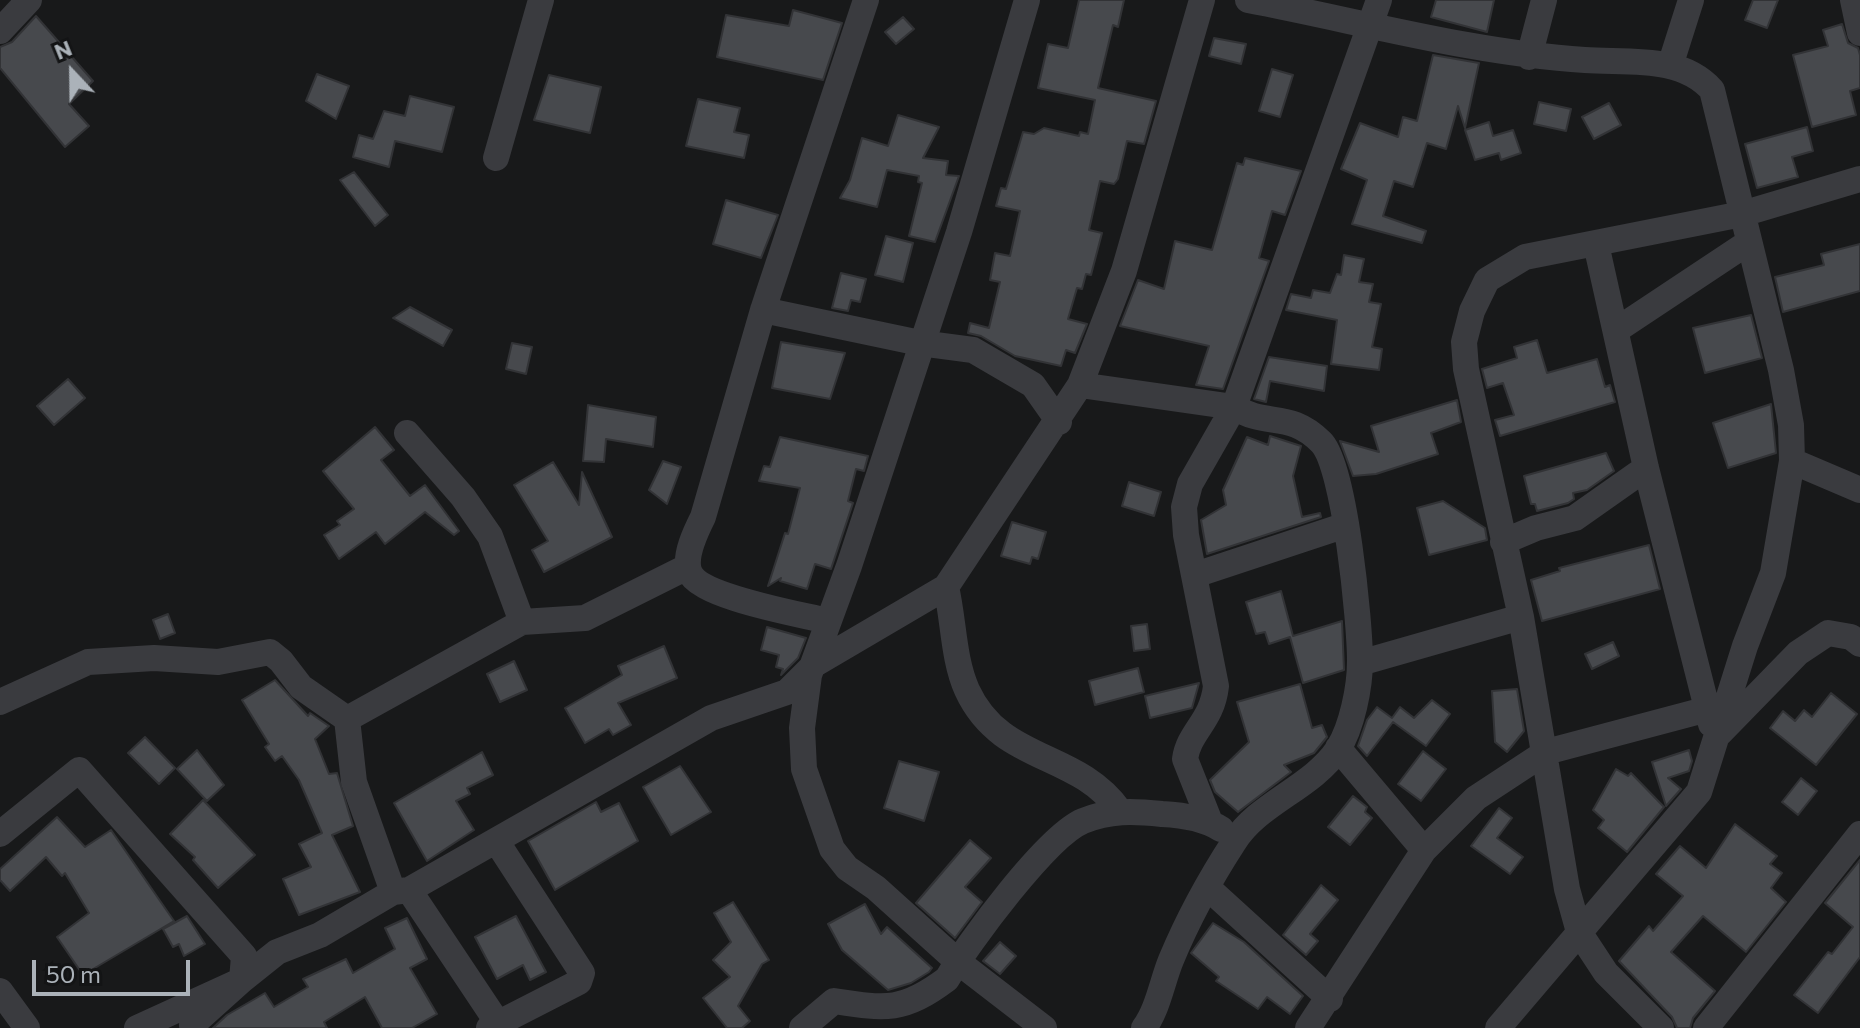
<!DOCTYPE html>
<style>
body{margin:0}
#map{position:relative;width:1860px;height:1028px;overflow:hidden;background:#18191a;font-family:Commissioner,sans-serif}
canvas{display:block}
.north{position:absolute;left:32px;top:32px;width:80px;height:80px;-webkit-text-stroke:6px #131415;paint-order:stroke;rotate:338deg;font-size:22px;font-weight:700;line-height:32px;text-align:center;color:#abb2b9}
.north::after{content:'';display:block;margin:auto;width:28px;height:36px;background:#abb2b9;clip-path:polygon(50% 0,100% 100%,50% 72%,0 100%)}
.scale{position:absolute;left:32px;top:960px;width:158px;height:36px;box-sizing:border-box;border:4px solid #abb2b9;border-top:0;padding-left:10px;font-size:24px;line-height:28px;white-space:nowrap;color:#abb2b9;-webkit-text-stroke:6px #131415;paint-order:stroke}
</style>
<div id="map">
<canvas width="1860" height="1028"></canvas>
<div class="north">N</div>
<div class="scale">50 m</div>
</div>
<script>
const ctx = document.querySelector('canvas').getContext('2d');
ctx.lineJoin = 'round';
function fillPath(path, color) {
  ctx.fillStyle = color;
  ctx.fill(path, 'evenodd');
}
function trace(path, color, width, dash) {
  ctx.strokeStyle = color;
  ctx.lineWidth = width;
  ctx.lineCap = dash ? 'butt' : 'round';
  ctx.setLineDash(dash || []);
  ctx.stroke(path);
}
const building = new Path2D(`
 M1079,0H1124L1118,27L1113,25L1098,88L1156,101L1144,144L1127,141L1118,179L1114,184L1100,181L1089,230L1102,233L1091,275L1086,274L1082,289L1077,288L1068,319L1087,324L1075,353L1066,350L1061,366L1015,356L981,336L968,333L970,323L989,328L1000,282L990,280L995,253L1010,256L1020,211L996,206L1001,188L1006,189L1023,132L1034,134L1044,128L1079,136L1080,132L1088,134L1095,100L1038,88L1048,44L1068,48Z
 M1436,0H1494L1487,32L1431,17Z
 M1753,0H1778L1767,28L1745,20Z
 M793,10L842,23L823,80L717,57L726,15L789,26Z
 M36,16L93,81L69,104L89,126L65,147L0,68V47L12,42Z
 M903,17L914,29L896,44L885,32Z
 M1842,24L1848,43L1858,48L1860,55V88L1850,91L1856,115L1812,127L1793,55L1828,46L1823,30Z
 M1214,38L1246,44L1241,64L1209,56Z
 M1433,55L1479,63L1465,128L1458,106L1446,149L1427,143L1413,187L1394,181L1383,216L1426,231L1422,243L1352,224L1367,180L1341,169L1360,123L1398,137L1403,117L1417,121Z
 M1272,69L1293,75L1280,117L1259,111Z
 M317,74L349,86L336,119L306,101Z
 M549,75L601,87L590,133L534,120Z
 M410,96L454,107L442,152L395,141L389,167L353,157L359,135L373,139L384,111L405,116Z
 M698,99L740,108L734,132L749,135L744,158L686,146Z
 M1539,102L1571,109L1566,131L1534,124Z
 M1609,103L1621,125L1594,139L1582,117Z
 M898,115L939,127L923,158L948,161L946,175L959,176L935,242L909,236L922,183L918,182L919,176L887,170L877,207L840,198L850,180L862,138L888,146Z
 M1489,122L1493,136L1513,130L1521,153L1501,160L1499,153L1475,160L1465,130Z
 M1807,127L1813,151L1792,157L1798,177L1757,188L1745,144Z
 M1245,158L1301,171L1285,215L1272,211L1259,258L1269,261L1223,389L1196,385L1209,346L1120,326L1138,280L1164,289L1175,241L1212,250L1237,163L1243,165Z
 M354,172L388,215L375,226L340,180Z
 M726,200L778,215L761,258L713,244Z
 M886,236L913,243L903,282L875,275Z
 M1860,244V291L1783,312L1775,277L1824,265L1821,254Z
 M1344,255L1364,259L1359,282L1373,284L1369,302L1381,304L1372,347L1382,349L1379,370L1331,364L1337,320L1286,310L1291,294L1311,298L1313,290L1330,293L1337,274L1341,275Z
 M841,273L866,279L860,302L851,300L848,311L832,308Z
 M410,307L452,330L443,346L393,318Z
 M1751,315L1762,358L1705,373L1693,328Z
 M1537,340L1547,373L1597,359L1605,387L1610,385L1615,402L1500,436L1495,420L1514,415L1503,383L1487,388L1482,369L1517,358L1514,347Z
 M781,342L845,353L830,399L772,388Z
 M512,343L532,347L526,374L506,369Z
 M1269,357L1327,366L1324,391L1270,381L1266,402L1254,399Z
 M68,379L85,398L54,425L37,406Z
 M1457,400L1461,422L1431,433L1438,454L1376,474L1353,476L1340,441L1379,452L1371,426Z
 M1771,404L1776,453L1728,468L1713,423Z
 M588,405L656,417L653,447L606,439L604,462L583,461Z
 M375,427L394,450L381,460L410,496L425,485L459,531L454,535L425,512L385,544L376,532L339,559L324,535L340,525L337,521L354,509L323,471Z
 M1270,436L1301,446L1293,476L1302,517L1320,513L1321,517L1207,554L1201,520L1226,505L1223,490L1247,437L1268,445Z
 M780,437L868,456L864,471L856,469L848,501L853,503L831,569L815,564L807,589L780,581L781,578L768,586L785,533L788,534L800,488L759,481L764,466L770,467Z
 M1606,453L1614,471L1587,490L1573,493L1574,499L1568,503L1537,511L1535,504H1531L1524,476Z
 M663,461L681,467L667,504L649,490Z
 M553,462L579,505L582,472L612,537L544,572L532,550L548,541L514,485Z
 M1129,482L1161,492L1154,516L1122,506Z
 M1443,501L1485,528L1487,540L1429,555L1417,508Z
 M1012,522L1046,532L1038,559L1032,557L1030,564L1001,556Z
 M1649,545L1660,589L1542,621L1531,580L1560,571L1559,568Z
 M1281,591L1293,636L1342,621L1344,670L1303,683L1290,637L1269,644L1265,632L1256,634L1246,602Z
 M168,614L175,633L160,639L153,620Z
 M1147,624L1150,649L1134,651L1131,626Z
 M767,627L806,638L798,658L781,675L783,669L776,667L779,655L761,650Z
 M1613,642L1619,656L1592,669L1585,654Z
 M664,646L677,678L618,703L631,725L613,735L609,729L585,743L565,708L622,675L618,666Z
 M514,661L527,690L500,702L487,674Z
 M1138,668L1144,692L1095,705L1089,681Z
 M275,680L308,716L310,713L329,726L315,739L329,774L337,773L353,826L332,835L360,892L299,915L283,879L311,867L299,844L322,833L299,780L282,756L275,761L265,747L269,744L242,700Z
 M1199,683L1192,708L1150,718L1145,696Z
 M1300,684L1312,728L1322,725L1327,737L1314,753L1284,765L1291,772L1238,812L1215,792L1210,780L1249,742L1237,702Z
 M1517,689L1524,731L1507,752L1495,742L1492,691Z
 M1831,693L1857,714L1816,765L1770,728L1783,711L1795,721L1804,710L1812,717Z
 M1432,700L1450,714L1426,746L1393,722L1367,756L1358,746L1367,720L1377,707L1392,718L1400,707L1414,718Z
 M145,737L175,768L159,784L128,753Z
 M197,750L224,785L207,801L177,769Z
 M1689,750L1692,761L1689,771L1668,778L1681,789L1666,806L1652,762Z
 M1423,751L1446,769L1421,801L1398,784Z
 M482,752L493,775L467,788L470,794L456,801L474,830L427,861L394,803Z
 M899,761L939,772L924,821L884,808Z
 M680,766L711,812L671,835L643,787Z
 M1616,769L1628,776L1631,773L1664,807L1627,852L1598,828L1604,820L1593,810Z
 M1801,778L1817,791L1798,815L1782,802Z
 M1353,796L1367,807L1365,812L1372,818L1350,845L1328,827Z
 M203,800L255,855L218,888L193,860L195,857L170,834Z
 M596,802L601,812L619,803L638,841L555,890L528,841Z
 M1499,808L1512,818L1497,838L1523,857L1510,874L1471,846Z
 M57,817L85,847L111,830L174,921L83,975L57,937L89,913L65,873L62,876L46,857L10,891L0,880V869Z
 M1735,824L1777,856L1770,864L1782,873L1771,888L1786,902L1746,952L1703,916L1671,952L1715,991L1693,1018L1690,1028H1677L1672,1017L1619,961L1649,926L1653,931L1683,896L1656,874L1680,846L1706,868Z
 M970,840L991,858L965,887L982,902L955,938L916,903Z
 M1860,860V957L1818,1013L1794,995L1828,952L1832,954L1853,927L1825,903Z
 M1321,885L1338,900L1310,934L1318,941L1306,955L1283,935Z
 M733,902L769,960L762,964L738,1006L750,1021L742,1028H727L703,998L730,977L713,960L731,942L714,913Z
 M865,904L881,934L887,927L932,968L929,972L911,983L888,990L842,950L828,924Z
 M187,916L205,944L184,956L179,944L173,947L163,929Z
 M516,916L546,972L530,980L523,965L497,979L475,937Z
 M407,918L427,959L410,968L437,1014L412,1028H382L365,997L324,1022L327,1028H213L227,1015L265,993L274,1007L308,987L303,979L346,959L353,973L395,949L385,928Z
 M1213,923L1244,942L1303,996L1290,1014L1267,997L1258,1009L1216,981L1219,977L1191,953Z
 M1000,942L1016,956L1000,974L983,961Z`);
fillPath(building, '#47494d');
trace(building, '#323336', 2);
trace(new Path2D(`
 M1027,0L959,232L849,566L809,675L802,728L804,769L832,849L847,868L876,888L957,961L1044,1028
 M1248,0C1359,21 1472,53 1585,60C1628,63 1681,55 1712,90L1781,370L1791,425L1792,461L1773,573L1745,646L1699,792L1498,1028
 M1853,0L1860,33
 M0,31L29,0
 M1529,57L1544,0
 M1670,66L1691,0
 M496,158L541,0
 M1596,244L1646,468L1711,724
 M763,310L920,343L973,350L1033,385L1059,422
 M1618,329L1749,242
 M1080,385L1234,407C1267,428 1289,410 1321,442C1345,465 1360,624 1360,661C1360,687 1352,727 1338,749C1312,788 1258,803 1234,842C1210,879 1188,919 1171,960C1162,982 1158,1009 1144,1028
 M407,433L463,497L490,536L522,622
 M1792,461L1860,490
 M1503,542L1536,528L1575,518L1646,468
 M1195,575L1346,525
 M946,587C954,621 953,659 967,690C1001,764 1076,750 1119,810
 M827,621C800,614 698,597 689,571C684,555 696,531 703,517L763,310L866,0
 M1360,663L1521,617
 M0,702L88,662L154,658L218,662L270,652L281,661L301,687L347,719L354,782L393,892L409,890L501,1028
 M347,719L522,622L585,618L687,567
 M1720,733L1798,653L1828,633L1851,637L1860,644
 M1338,748L1424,850
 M1210,822L1185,759C1189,731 1212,722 1216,686L1186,535L1184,507L1190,484L1234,407L1379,0
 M0,834L79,770L244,956L242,980L192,1025L194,1028
 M1207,887L1330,999
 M409,890L711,718L787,692L815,664L946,587L1080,385L1124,271L1202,0
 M0,991L27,1028
 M137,1028L242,980L277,952L320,935L393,892
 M489,1028L579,982L582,973L497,842
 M802,1028L834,1001C886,1009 903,1012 947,979C968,943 1047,836 1083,821C1110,810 1133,811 1162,814C1182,815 1204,818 1221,829
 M1308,1028L1424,850L1476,798L1546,752L1708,709
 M1661,1028L1606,973L1579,932L1567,889L1521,617L1466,369L1464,342L1472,311L1487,280L1525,257L1742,214L1860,179
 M1706,1028L1860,834`), '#3a3b3f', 26);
</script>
